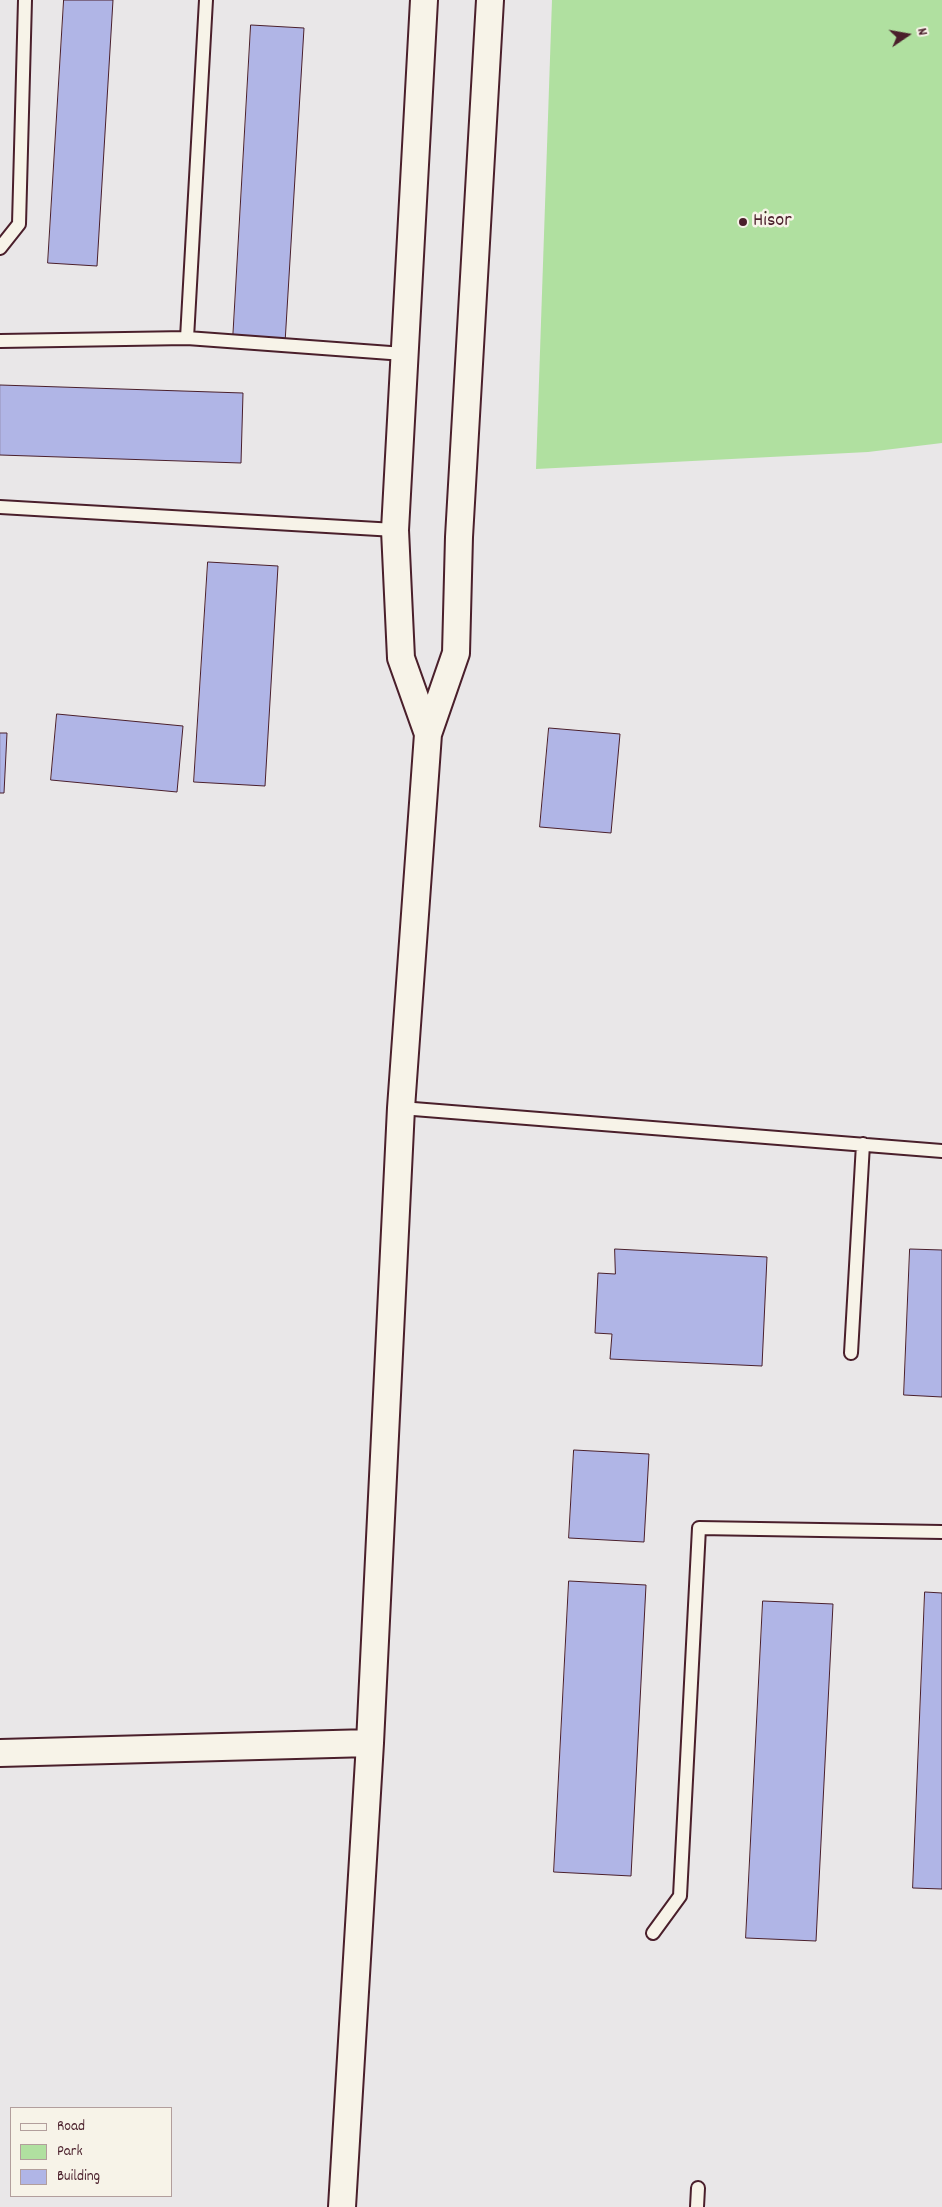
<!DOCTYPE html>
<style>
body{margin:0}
#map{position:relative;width:942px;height:2207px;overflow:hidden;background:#e9e7e8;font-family:Dekko,sans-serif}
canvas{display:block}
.legend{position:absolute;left:10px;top:2107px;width:162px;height:90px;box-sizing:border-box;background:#f7f3e8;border:1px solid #b29e9c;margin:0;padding:6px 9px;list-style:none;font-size:15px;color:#4a1f2b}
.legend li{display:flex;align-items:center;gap:10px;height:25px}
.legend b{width:25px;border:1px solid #b29e9c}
.north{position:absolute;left:882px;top:10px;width:50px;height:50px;-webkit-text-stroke:4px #f7f3e8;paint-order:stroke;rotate:78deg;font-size:14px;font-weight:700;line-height:20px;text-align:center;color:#4a1f2b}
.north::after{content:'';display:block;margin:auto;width:18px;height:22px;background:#4a1f2b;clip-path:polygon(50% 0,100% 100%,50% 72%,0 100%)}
</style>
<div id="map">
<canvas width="942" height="2207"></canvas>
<ul class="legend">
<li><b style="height:6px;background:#f7f3e8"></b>Road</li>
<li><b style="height:14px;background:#b0e0a0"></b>Park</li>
<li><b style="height:14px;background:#b0b5e6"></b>Building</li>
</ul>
<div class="north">N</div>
</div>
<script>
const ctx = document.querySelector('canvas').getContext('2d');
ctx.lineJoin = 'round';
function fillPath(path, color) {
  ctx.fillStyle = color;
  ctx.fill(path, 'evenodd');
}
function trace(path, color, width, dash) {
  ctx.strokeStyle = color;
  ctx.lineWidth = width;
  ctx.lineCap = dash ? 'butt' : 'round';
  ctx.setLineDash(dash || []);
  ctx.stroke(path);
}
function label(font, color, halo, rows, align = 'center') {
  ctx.font = font + ' Dekko,sans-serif';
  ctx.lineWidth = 5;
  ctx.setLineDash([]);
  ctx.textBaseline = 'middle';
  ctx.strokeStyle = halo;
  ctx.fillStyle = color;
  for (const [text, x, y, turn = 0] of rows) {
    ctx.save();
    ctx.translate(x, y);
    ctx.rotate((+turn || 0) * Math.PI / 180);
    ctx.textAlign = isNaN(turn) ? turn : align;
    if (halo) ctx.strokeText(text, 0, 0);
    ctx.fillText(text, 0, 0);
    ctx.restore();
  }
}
fillPath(new Path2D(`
 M552,0H942V443L868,452L536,469Z`), '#b0e0a0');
const building = new Path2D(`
 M64,0H113L97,266L48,263Z
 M251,25L304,28L285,343L233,340Z
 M0,385L243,393L241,463L0,455Z
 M208,562L278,566L265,786L194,782Z
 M57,714L183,726L177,792L51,780Z
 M549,728L620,734L611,833L540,827Z
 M0,733H7L4,793H0Z
 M615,1249L767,1257L762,1366L610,1359L612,1334L595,1333L598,1273L615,1274Z
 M910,1249L942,1250V1397L904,1395Z
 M574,1450L649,1454L644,1542L569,1538Z
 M569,1581L646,1585L631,1876L554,1872Z
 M925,1592L942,1593V1889L913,1888Z
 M763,1601L833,1604L816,1941L746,1938Z`);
fillPath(building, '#b0b5e6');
trace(building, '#4a1f2b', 1);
const lane = new Path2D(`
 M0,248L19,224L25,0
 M187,338L206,0
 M0,341L187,338L404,354
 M0,507L395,530
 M401,1108L942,1151
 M851,1353L863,1144
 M653,1933L680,1896L699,1528L942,1532
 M697,2207L698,2188`);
const street = new Path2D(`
 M424,0L395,530L401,658L428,734
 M0,1753L370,1743
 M342,2207L370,1743L401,1108L428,734L456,653L459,537L490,0`);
trace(lane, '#4a1f2b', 16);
trace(street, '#4a1f2b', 30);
trace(lane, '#f7f3e8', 12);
trace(street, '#f7f3e8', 26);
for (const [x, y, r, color] of [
 [743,222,5,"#4a1f2b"]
]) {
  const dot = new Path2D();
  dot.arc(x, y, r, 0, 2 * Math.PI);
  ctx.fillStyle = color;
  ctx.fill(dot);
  trace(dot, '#f7f3e8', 2);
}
label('20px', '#4a1f2b', '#f7f3e8', [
 ["Hisor",753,222]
], 'left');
</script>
